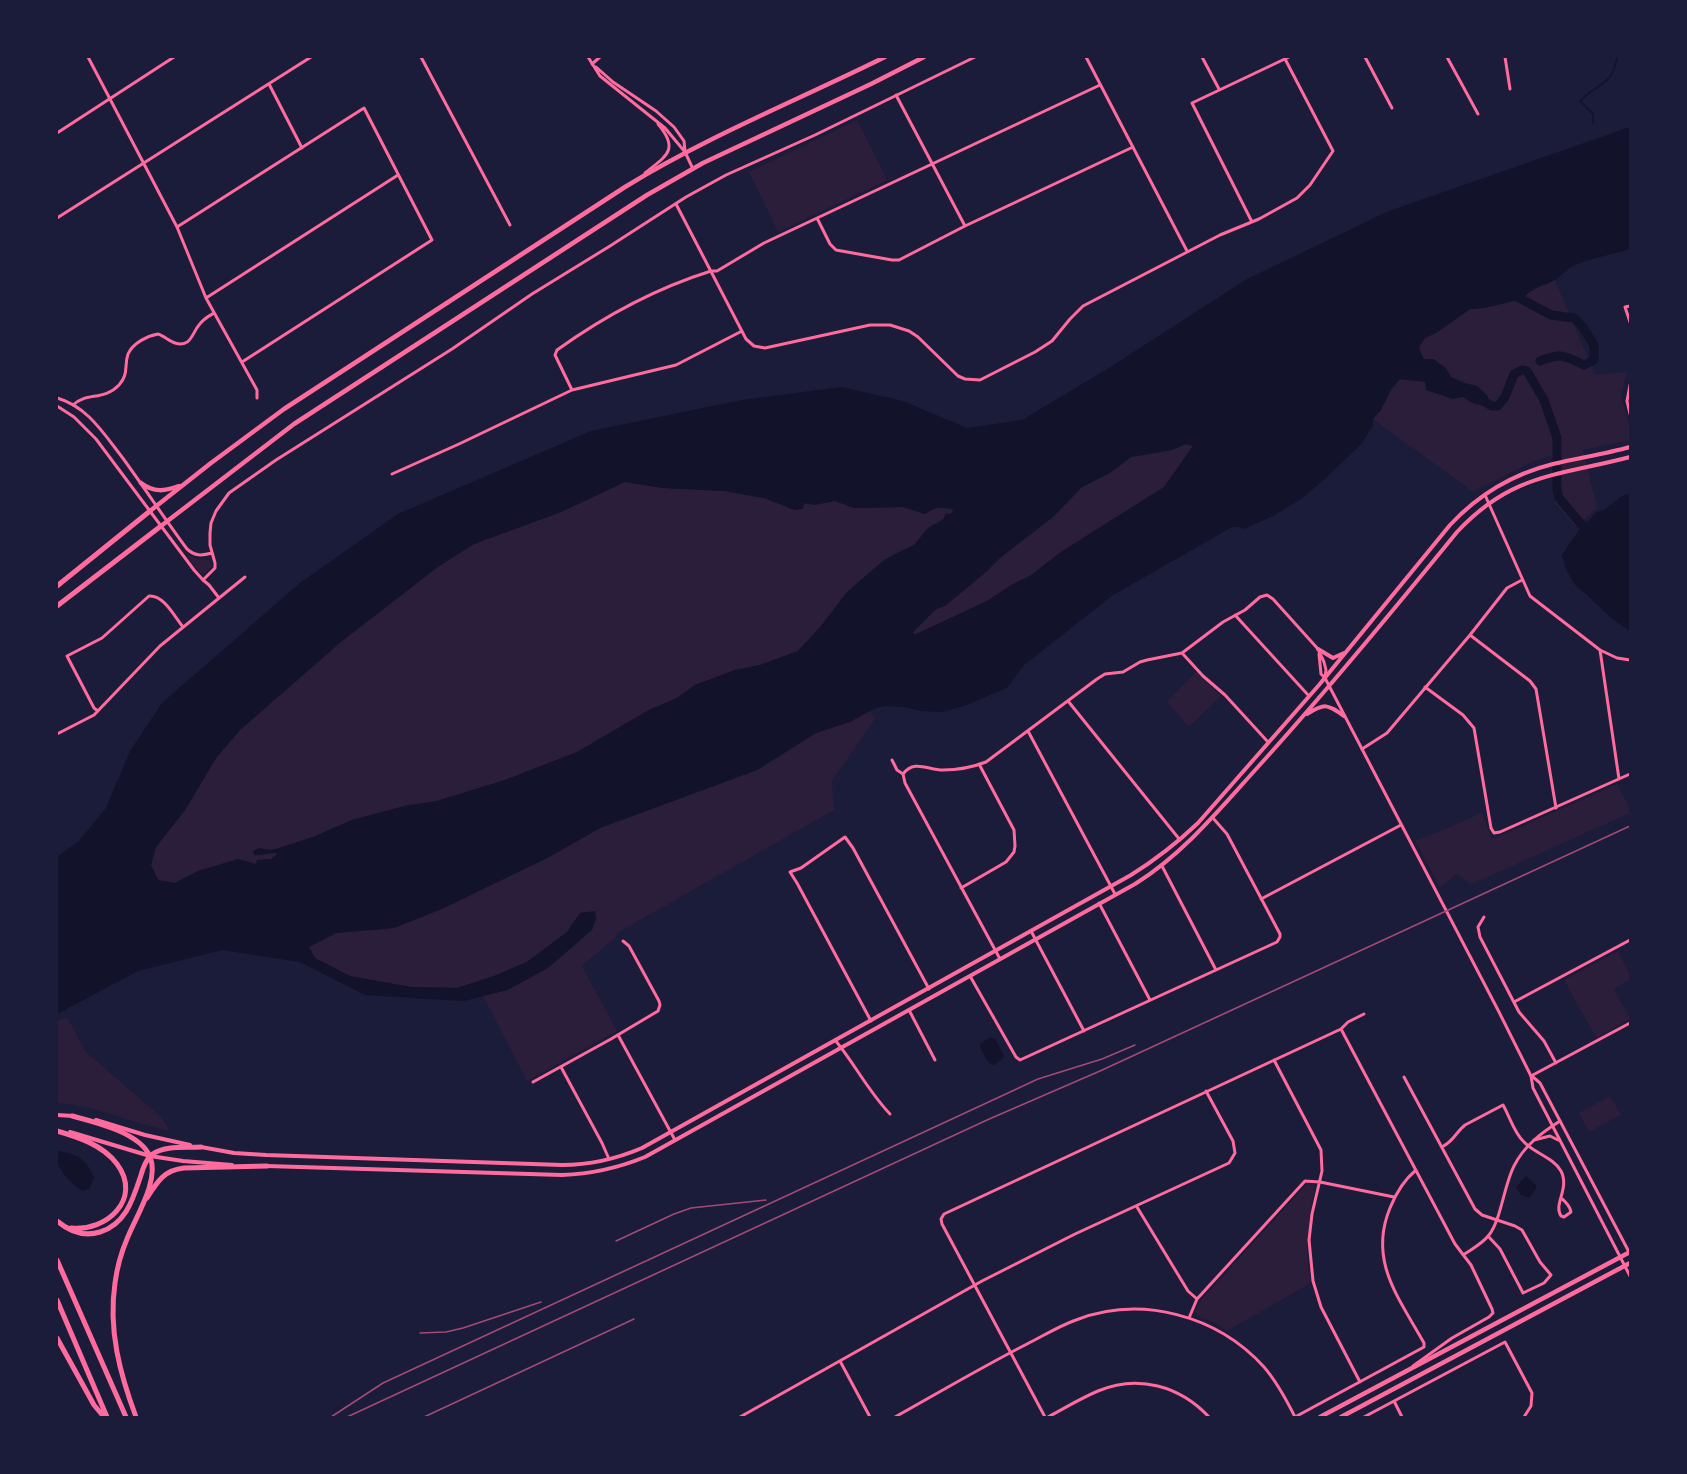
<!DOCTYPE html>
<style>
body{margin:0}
#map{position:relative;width:1687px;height:1474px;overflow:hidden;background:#1b1b3a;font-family:Literata,serif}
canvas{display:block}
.frame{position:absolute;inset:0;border:58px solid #1b1b3a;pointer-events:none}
</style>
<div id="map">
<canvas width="1687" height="1474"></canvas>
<div class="frame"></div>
</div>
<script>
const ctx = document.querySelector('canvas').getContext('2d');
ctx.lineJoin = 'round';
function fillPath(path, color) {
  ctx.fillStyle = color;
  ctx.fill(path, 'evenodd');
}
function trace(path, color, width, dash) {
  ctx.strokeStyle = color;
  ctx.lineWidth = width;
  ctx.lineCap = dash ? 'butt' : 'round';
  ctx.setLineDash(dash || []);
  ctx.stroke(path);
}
fillPath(new Path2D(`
 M857,120L887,180L778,232L749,172Z
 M1555,280L1595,375L1627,372L1621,397L1630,427V440L1583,450L1597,508L1576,527L1555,503L1552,455L1531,462L1473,492L1373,419C1384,407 1389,392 1400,379L1413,381L1421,353L1419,347L1425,338L1436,333L1470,309L1484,308L1514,301H1521C1528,288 1543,285 1555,280Z
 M1186,444L1194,446L1164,487L1061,552L1030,576L1011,585L987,601L915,635L913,632L936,609L945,606L987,571L1001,557L1053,517L1082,487L1110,473L1131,457L1172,450Z
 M625,482L663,488L724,491L764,498L795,510L803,503L814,505L835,501L854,508L903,507L925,514L933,508L953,509L952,513L928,528L914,545L894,554L847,592L821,626L798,651L760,665L735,670L695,685L677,698L649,710L577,752L505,780L437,801L405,806L352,820L313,837L276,849L270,850L259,848L265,855L269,853H276L277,855L271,859H265L257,865L198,871L175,883L158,880L151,865L156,847L185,810L216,758L240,730L342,641L439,566L474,544L561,512Z
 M189,555L198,559L209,560L212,566L205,573L201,574L187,557Z
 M1196,672L1221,696L1189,727L1167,702Z
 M870,711L875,719L832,781L834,810L617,933L616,937L582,966L617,1031L527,1081L483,996L507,990L548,968L580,913L567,932L527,962L494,976L457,988L411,987L349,976L314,958L309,946L336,933L394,928L444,908L551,856L600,828L757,770L816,733Z
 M1617,784L1630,809V813L1472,884L1456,874L1440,888L1415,840L1424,838L1482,813L1492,840Z
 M1618,951L1630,975V980L1614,989L1630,1019L1596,1038L1564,980Z
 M67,1017L86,1052L161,1117L170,1131C132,1123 97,1106 57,1103V1021Z
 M1610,1096L1621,1115L1589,1132L1579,1113Z
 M1307,1184L1313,1185L1315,1188C1308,1220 1304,1250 1311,1283L1227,1331L1217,1324L1198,1316L1195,1311L1201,1300Z`), '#2a1e3b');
fillPath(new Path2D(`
 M1630,127V249C1611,255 1589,258 1571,267C1564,271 1560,278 1553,281C1541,287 1528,289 1522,301H1514L1484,308L1470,309L1436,333L1425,338L1419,347L1421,353L1424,359H1434L1440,364L1446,368L1451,377L1465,383L1477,386L1488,396V403C1478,407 1471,403 1463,397L1453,399L1426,390L1425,382L1400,379L1391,389L1381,410L1373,419V426L1362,443L1327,477L1301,499L1273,516L1243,529L1238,527H1232L1113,595L1024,665L1007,688L964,706L942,712L921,711L904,707L886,706L876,708L850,722L816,733L757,770L600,828L551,856L444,908L394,928L336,933L309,947L315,958L350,976L411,987L457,988L494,976L527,962L567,932L580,913L595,911L596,919L592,930L548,968L507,990L464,1001L365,995L300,962L222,950L138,971L57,1014V857L79,841L106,808L130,751L162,703L300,583L398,514L591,431L742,400L842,387L903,401L967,428L1022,420L1109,368L1247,279L1389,211ZM1186,444L1193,446L1164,487L1061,552L1030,576L1011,585L987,601L914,635L913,632L936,609L945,606L987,571L1001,557L1053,517L1082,487L1110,473L1131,457L1172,450ZM625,482L663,488L724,491L764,498L795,510L803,509L804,503L814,505L835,501L854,508L903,507L925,514C933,508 943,505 953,510L952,513L949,514L946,513L943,520L928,528L914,545L884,560L847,592L821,626L798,651L760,665L735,670L695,685L677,698L649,710L577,752L505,780L437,801L405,806L352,820L313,837L276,849L270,850L259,848L253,851L254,855C263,856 268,853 276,853L277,854L271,859L257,860L256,864L238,859L198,871L175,883L158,880L151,865L156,847L185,810L216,758L240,730L342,641L439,566L474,544L561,512Z
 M1630,493V631L1611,618L1585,593C1572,586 1565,568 1562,555L1581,527L1579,525L1583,522L1586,524L1596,512L1604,510L1622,496Z
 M991,1037L992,1039L994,1038L996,1040L1004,1056L1000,1061L994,1065L989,1064L990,1062L987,1060L980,1047L981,1043Z
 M57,1151C78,1154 86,1158 94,1178L90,1188L83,1191C74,1187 59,1171 57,1161C56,1157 57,1154 57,1151Z
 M1526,1176L1536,1185V1189L1529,1198L1521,1195L1516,1187Z`), '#12122b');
trace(new Path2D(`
 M1593,123V114L1580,101C1597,83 1613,86 1617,57`), '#12122b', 1.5);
trace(new Path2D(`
 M1512,294L1551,315L1574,318L1582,326L1594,345V360L1584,365C1564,355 1561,353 1540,361
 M1478,398L1492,406H1498L1505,397L1514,374L1522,370L1527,371L1544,400L1557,438V489L1559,498L1581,524L1592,529`), '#12122b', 9);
trace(new Path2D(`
 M88,57L177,227L206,298L257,390V398
 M421,57L510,225
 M1086,57L1187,251
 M1202,57L1219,89
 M1365,57L1392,108
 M1447,57L1478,114
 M1505,57L1510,89
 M592,64L600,57
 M269,84L302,148
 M896,95L965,226
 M57,133L174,57
 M676,204L746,339L754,346L765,348L870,325H890L909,331L918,337L958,376L965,379L980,380L1035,352L1052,341L1070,319L1083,306L1220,235L1259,219L1297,198L1310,185L1333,151L1284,57
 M57,218L311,57
 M817,218L830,244L836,250L892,260H899L965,226L1133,147
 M1252,222L1192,103L1289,57
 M177,227L364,108L432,240L242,362
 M206,298L398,175
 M1630,306L1625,307L1630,322
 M1630,385L1627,401L1630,414
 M572,390L555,355L557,350C603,317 657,288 711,271H717L764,243L1100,85
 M73,405C86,392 104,401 119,385C129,374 124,366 128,354C133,343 147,336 158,334C164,336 169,341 175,343C191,348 192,333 199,325C203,319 209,316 214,313
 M392,474L459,444L572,390L676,365L742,331
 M1485,495L1530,596L1600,650L1617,658L1630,660
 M203,580L209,585L219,598
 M1235,615L1309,696
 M1470,635L1530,681L1536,689L1556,808
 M1600,650L1619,779
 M1182,653L1203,676L1225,695L1268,742
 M1319,654L1321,674L1325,678
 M1425,687L1463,715L1474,728L1491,828L1494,833L1500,832L1630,774
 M1068,701L1180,840
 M98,711L94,708L67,656L102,638L149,596C164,595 174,616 183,627
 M1028,731L1115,894
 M57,734L94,715L160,646L245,577
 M1362,749L1387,733L1470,635L1507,588L1522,580
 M892,760L897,770L903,774L905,783L1000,959
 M903,774C914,759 928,770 943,770C957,770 973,767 986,762L1097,679L1105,674L1123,672L1140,662L1147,660L1182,653L1223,622L1245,610L1260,597L1267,595L1273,599L1318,649L1324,662L1326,670L1325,678
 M1162,866L1216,970
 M961,888L1006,862L1014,852L1015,846L1014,830L979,764
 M1261,899L1401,825
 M1099,903L1150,1000
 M1484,917L1478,927L1480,937L1519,1012L1544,1041L1556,1063
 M1031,931L1084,1031
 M970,976L1016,1057L1020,1060L1277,942L1280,937V934L1227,834L1212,817
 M1514,1002L1630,940
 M909,1010L935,1060
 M871,1021L797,883L790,872L801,868L845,837L853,848L929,989
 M1341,1029L1455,1244L1471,1265L1492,1309L1493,1313L1489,1317L1452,1338L1413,1366
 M618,1035L675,1140
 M835,1040C855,1064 868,1091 890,1114
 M1274,1060L1321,1150L1322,1171L1312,1214L1309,1240L1313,1281L1321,1307L1360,1382
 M561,1067L602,1143L609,1159
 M1531,1076L1630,1023
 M1404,1077L1475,1209L1482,1215L1515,1226L1522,1230L1540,1262L1551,1275L1544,1283L1523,1293L1500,1249L1488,1236
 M533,1082L611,1039L658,1011L660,1005L659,1001L629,946L623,941
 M1442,1147C1455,1140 1455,1133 1465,1125L1503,1105C1510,1117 1514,1133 1524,1142C1534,1153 1554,1158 1561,1171C1570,1189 1553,1204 1561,1216L1564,1217L1571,1212C1570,1206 1566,1202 1561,1198
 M1137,1207L1188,1291L1197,1299
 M1463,1255C1472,1249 1482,1244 1489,1235C1501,1220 1504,1185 1514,1166C1524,1146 1541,1133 1560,1121
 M1189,1318L1197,1299L1305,1181L1320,1182L1394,1197
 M840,1361L870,1417
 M1394,1401L1402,1417
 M740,1417L982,1281L1075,1234L1229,1163L1235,1153L1233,1141L1206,1091
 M895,1417C938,1393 982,1367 1027,1344C1043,1336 1059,1326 1076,1320C1141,1295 1217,1315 1264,1367C1277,1382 1286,1399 1295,1417L1424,1347V1343C1399,1298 1368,1261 1390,1208C1396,1193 1404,1180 1416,1170
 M1045,1417L942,1224L941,1219L944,1214L1341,1029L1348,1022L1364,1014
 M1048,1417C1065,1408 1081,1398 1098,1391C1138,1374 1180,1386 1209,1417
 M1364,1417L1505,1342L1532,1393L1531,1406L1524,1417`), '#ff6b9d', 3);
trace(new Path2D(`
 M588,57L600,76L665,128L685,152L693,169
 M596,67L613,82L656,111L674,127L684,141L685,151
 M645,173C666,156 680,150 658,124
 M57,398C87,406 104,434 122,457C144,487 164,518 187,549C195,556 201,556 212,553
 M57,406L74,417L96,439L194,570L203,580L215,568V563L210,545V533L211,523L216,511L229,493L276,460L452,349L532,294L610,246L686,197L726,175L815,135L975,57
 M1325,678L1499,1012L1531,1076L1533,1088L1630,1276
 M1533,1077L1540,1083L1629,1252
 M1534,1140L1550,1136L1558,1140`), '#ff6b9d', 3);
trace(new Path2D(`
 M1318,649L1333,658L1344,653
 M1307,714C1325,703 1327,704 1344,716
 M57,1115L74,1116
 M96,1120L145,1135L190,1145
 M70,1132L150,1156L183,1161L232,1165
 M201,1147L234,1153L266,1155L562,1165C590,1165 616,1159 642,1148L1131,875C1155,860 1177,843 1198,823L1319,685L1450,525C1478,495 1513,474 1553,464C1578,458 1605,454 1630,447
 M267,1166L562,1175C592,1174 618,1168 645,1157L1135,884C1183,854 1219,810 1257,768C1326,692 1392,612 1457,532C1512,473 1558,476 1630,457`), '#ff6b9d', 4);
trace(new Path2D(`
 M1320,1417L1630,1252
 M1341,1417L1630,1263`), '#ff6b9d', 4.5);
trace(new Path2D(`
 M141,483C154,493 165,491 179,486
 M150,511L211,463L284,409L625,187C708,136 798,100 885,57
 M161,526L294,424L647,195L703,163L871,84L924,57`), '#ff6b9d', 4.5);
trace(new Path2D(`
 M57,586L150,511
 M57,606L161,526
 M72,1116C95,1122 141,1133 150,1157C160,1180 135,1218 127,1239C121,1253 117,1268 115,1283C108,1330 120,1374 136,1417
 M57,1131C78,1137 103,1145 117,1164C143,1199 106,1232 71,1228
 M147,1198C157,1182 164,1170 184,1168L267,1166
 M57,1221C69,1231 84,1237 100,1232C126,1224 133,1199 141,1175C143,1168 146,1160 151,1155C165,1145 185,1148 201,1147
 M57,1260L126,1417
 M57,1300L107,1417
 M57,1338L94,1405L104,1417`), '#ff6b9d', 5);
trace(new Path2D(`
 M616,1241L674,1214L691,1208L766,1200
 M420,1333L446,1332L463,1328L541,1302
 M331,1417L383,1383L1008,1093L1038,1079L1102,1059L1135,1045
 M347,1417L987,1120L1100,1071L1630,826
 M424,1417L634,1319`), '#a44b75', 1.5);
</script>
